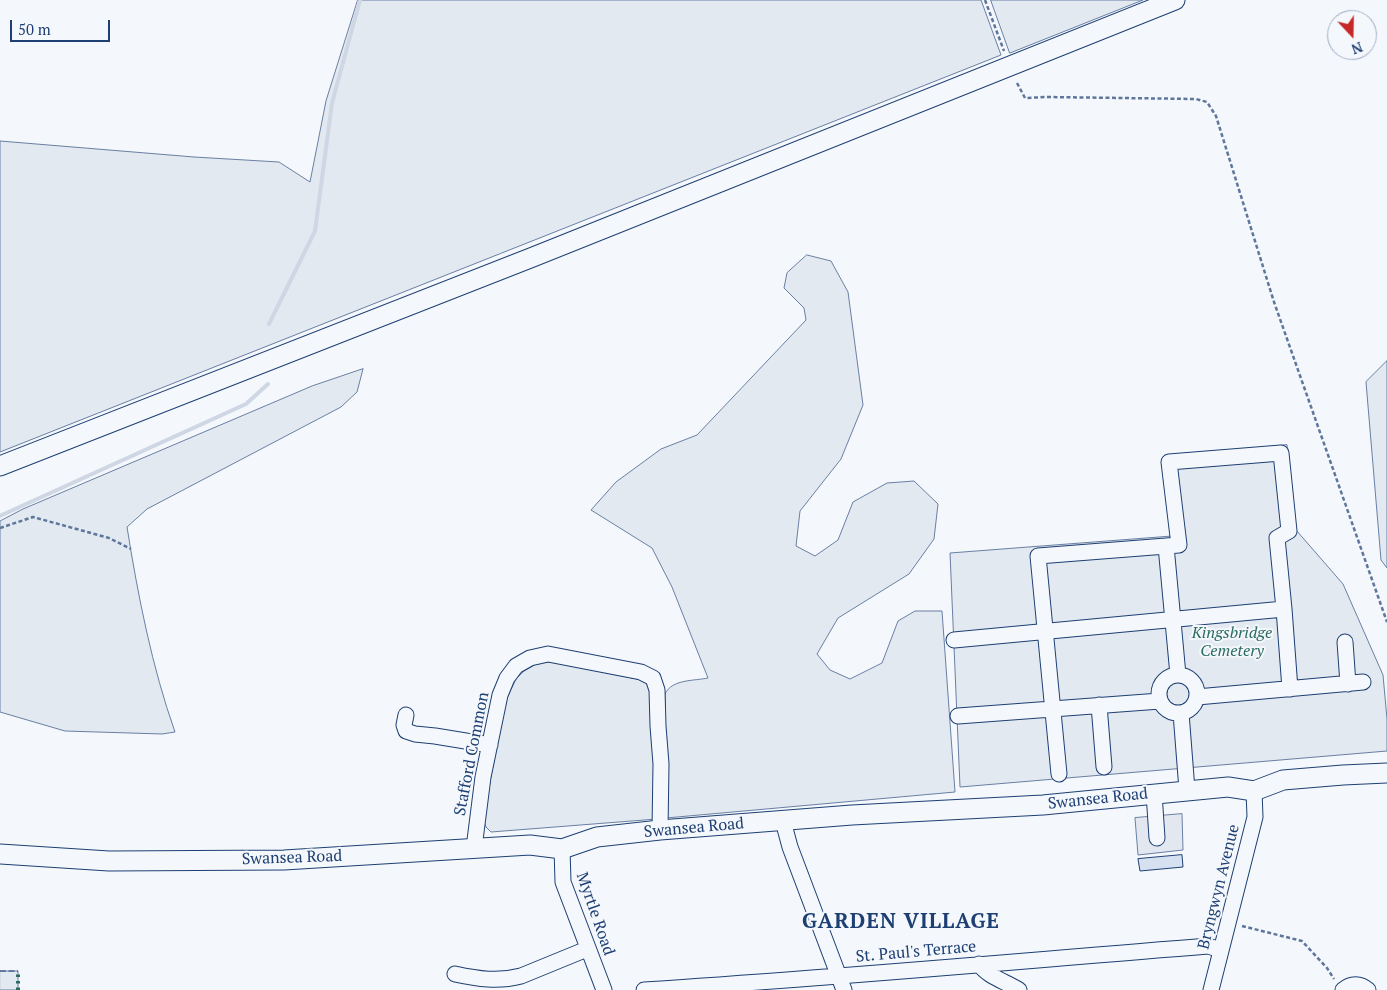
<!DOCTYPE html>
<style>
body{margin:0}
#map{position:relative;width:1387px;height:990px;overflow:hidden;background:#f4f7fb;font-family:"PT Serif",serif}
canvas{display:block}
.north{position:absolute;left:1327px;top:10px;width:50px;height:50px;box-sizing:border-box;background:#f4f7fb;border:1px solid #9eadc5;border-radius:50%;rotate:159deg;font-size:14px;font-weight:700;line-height:20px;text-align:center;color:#1d3f73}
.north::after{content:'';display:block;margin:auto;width:18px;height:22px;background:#c62828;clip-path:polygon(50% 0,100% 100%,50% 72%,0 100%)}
.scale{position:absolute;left:10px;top:20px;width:100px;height:22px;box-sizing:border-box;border:2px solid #1d3f73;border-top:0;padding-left:6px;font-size:15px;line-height:18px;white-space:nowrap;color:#1d3f73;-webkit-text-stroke:4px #f4f7fb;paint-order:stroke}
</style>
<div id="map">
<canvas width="1387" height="990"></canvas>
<div class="north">N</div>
<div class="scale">50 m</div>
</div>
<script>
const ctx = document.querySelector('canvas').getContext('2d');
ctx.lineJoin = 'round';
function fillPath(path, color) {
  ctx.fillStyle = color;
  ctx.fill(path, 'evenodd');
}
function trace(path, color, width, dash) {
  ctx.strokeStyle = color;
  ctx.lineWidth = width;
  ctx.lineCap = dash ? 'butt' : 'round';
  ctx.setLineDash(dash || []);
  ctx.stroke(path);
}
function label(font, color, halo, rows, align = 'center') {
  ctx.font = font + ' "PT Serif",serif';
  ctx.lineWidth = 4;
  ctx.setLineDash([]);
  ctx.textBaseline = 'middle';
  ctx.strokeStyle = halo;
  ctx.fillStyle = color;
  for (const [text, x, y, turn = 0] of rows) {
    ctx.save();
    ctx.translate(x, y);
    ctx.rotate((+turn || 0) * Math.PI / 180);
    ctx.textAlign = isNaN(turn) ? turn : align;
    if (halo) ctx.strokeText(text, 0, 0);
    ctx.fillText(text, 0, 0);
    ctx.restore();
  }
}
const green = new Path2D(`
 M358,0H981L1001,55L0,452V141L194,157L279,162L310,182L326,101Z
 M991,0H1143L1010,53Z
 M807,255L831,261L848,292L863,405L841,459L800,511L796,546L815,556L838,540L853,502L887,483L914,481L938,504L934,539L909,574L838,618L817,654L830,670L850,679L882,663L898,621L915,611H942L955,792L666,818L665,694C672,679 694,681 708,678L672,587L652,548L591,510L616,482L661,449L697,435L806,320L804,308L784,288L787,273Z
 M1387,361V568L1381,560L1366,382Z
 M363,369L357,392L341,407L147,509L127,527C138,596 152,667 175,732L162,734L65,731L0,712V521L23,509L312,386Z
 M1287,445L1296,530L1343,584L1383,675L1387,719V751L960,787L950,553L1172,536L1162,459Z
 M552,662L637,679L647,684L653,691L657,819L491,832L486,827L483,819L505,702L516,679L524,671L538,663Z
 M0,971H18V990H0Z`);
fillPath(green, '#e3e9f0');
trace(green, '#687fa3', 1);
const parking = new Path2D(`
 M1182,814L1183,850L1138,855L1135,818Z`);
fillPath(parking, '#e3e8f0');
trace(parking, '#687fa3', 1);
trace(new Path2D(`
 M269,324L315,231L332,103L360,0
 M0,516L246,404L268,384`), '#cfd7e4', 4);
const building = new Path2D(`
 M1182,855L1183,867L1140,871L1138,859Z`);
fillPath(building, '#d5e0f0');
trace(building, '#1d3f73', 1);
const minor = new Path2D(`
 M1166,546L1178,675
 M954,640L1284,609L1290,689
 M1345,642L1348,684
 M1159 694a19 19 0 1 1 38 0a19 19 0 1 1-38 0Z
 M1197,697L1363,682
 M1099,705L1104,767
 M1181,713L1187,790
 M406,715L404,725L406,731L415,734L435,736L490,745
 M958,716L1160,701
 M1059,774L1038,556L1179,545L1169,462L1281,453L1289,531L1277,538L1284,609
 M1154,793L1157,838
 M783,821L790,847L844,990
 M474,848L483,777L500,695L507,678L516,666L530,658L548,654L641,672L653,678L657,690L658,726L661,764L660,830
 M562,849L563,882L604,990
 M979,964C988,977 1005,981 1019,990
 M455,974C478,979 498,982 521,976L587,949
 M644,990C832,978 1020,961 1208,946L1221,950
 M1211,990L1255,817L1254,791
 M1343,990C1351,983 1360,983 1368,990`);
const major = new Path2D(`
 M0,466L533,257L1175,0
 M0,854L109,861L284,860L530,845L562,849L597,837L660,830L852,815L1043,805L1228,787L1254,791L1283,780L1343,775L1387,773`);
trace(minor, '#1d3f73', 17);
trace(major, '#1d3f73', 21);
trace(new Path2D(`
 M985,0L1004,51
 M1017,83L1025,98L1047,97L1196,99L1207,102L1216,116L1274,302L1387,622
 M0,528L33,517L109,538L131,549
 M1242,926L1302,941L1327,968L1334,979`), '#5e769c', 2.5, [4, 2.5]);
trace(minor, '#f4f7fb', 15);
trace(major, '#f4f7fb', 19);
trace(new Path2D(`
 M18,990V971`), '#2c6c60', 4, [2.5, 4]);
trace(new Path2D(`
 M0,971H18`), '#1d3f73', 1, [6, 2.5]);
label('italic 16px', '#2c6c60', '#f4f7fb', [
 ["Kingsbridge",1232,633],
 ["Cemetery",1232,651]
]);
label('16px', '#1d3f73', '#f4f7fb', [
 ["Stafford Common",472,754,-79],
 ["Swansea Road",1098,799,-6],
 ["Swansea Road",694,828,-5],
 ["Swansea Road",292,858,-2],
 ["Bryngwyn Avenue",1219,887,-76],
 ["Myrtle Road",595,914,71],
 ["St. Paul's Terrace",916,952,-5]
]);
ctx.letterSpacing = '1px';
label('bold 21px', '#1d3f73', '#f4f7fb', [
 ["GARDEN VILLAGE",901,922]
]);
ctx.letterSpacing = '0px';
</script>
